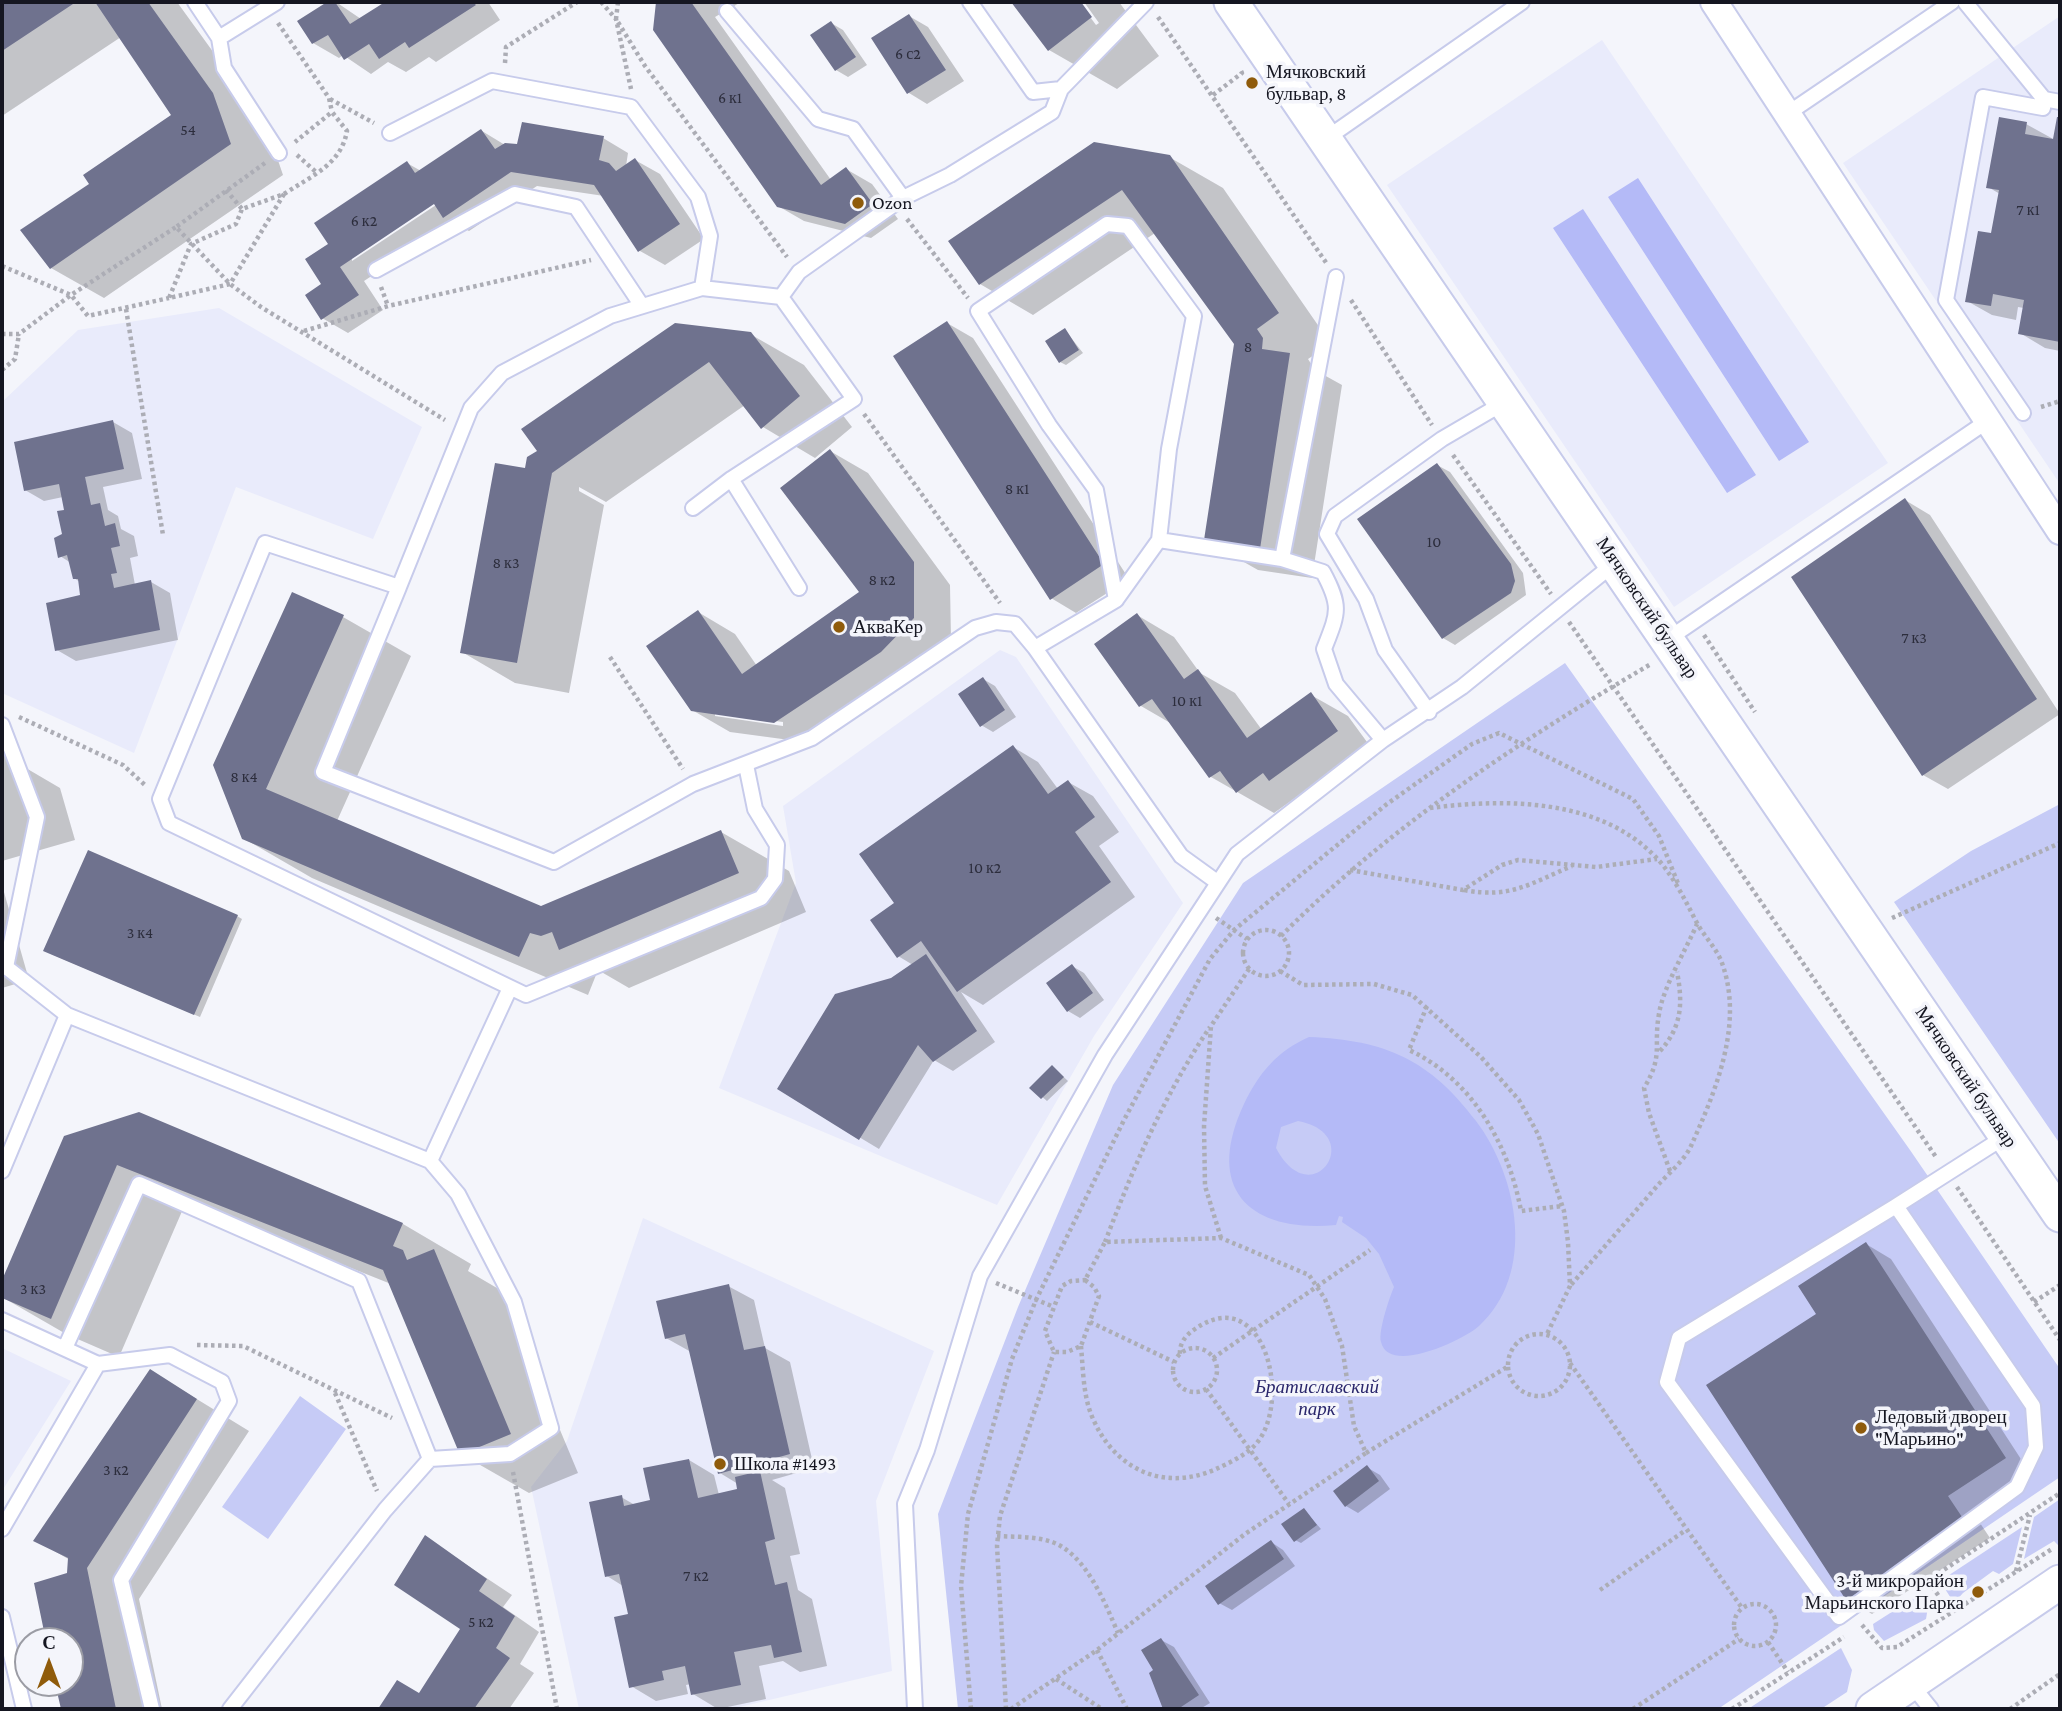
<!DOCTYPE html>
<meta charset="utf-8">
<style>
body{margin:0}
#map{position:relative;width:2062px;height:1711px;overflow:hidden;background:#f4f5fb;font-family:"Crimson Pro",serif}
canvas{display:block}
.frame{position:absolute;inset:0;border:4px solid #151621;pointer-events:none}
.north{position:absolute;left:14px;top:1627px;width:70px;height:70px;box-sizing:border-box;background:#f4f5fb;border:2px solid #9b9ca4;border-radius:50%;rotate:0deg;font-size:19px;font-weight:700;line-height:28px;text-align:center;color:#151621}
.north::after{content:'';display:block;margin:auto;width:24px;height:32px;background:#8f5b0b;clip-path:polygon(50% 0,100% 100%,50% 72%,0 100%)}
</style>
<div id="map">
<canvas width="2062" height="1711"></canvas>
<div class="frame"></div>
<div class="north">С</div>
</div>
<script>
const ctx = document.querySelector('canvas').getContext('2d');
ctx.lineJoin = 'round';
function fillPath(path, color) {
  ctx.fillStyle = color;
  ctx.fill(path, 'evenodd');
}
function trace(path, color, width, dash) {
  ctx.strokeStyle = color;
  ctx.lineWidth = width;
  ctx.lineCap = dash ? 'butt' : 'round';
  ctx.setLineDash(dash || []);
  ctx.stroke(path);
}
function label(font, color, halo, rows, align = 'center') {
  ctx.font = font + ' "Crimson Pro",serif';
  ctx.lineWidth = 7;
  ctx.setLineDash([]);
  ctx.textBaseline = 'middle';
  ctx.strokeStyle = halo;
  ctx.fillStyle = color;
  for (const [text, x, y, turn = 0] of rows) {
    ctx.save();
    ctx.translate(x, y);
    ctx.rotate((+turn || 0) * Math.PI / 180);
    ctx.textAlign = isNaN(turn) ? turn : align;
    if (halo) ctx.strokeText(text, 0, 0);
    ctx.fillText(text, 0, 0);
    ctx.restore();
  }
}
fillPath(new Path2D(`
 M2060,16V484L1843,163Z
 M1602,40L1888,463L1674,607L1387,185Z
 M219,308L422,427L373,539L236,487L134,753L2,693V402L78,330Z
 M1000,650L1016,657L1183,903L1094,1036L997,1205L719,1088L796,883L783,806Z
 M643,1218L934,1351L876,1501L892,1671L731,1709H579L531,1487L567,1441Z
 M2,1348L71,1381L2,1491Z`), '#e9ebfb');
fillPath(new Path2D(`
 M1565,663L1910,1150L2060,1369V1477L1718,1709H958L938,1514L1018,1307L1113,1085L1243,883Z
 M2060,804V1144L1894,902L1971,851Z
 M300,1396L346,1429L268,1539L222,1507Z
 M2060,1499V1547L2054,1541L2024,1559L2034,1517Z
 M2022,1527L2013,1564L1999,1574L1993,1571L1963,1593L1954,1603L1940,1581Z
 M1920,1594L1928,1607L1926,1619L1884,1641L1874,1630L1873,1624Z
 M1841,1648L1852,1670L1847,1692L1821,1709H1748Z`), '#c6cbf6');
fillPath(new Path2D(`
 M1638,178L1809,442L1779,461L1608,197Z
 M1583,209L1756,475L1727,493L1553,228Z
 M1309,1037C1386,1040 1430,1060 1476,1121C1519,1178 1536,1274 1479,1326C1465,1339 1389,1376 1381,1342C1378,1331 1390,1296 1394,1287L1379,1254L1366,1238L1342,1222L1343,1217L1339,1216L1336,1225C1249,1233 1204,1189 1244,1104C1259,1073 1277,1051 1309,1037ZM1298,1121C1368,1134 1312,1216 1276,1148L1281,1127Z`), '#b4baf7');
fillPath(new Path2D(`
 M2,2H177L266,125L283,175L104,298L51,268L92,184L174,116L121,37L2,116Z
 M330,2H336L361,19L388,2H488L500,20L436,62L429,57L406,72L388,62L371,74L343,55L339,58L313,43L299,21Z
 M657,2H741L715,17L831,180L846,169L872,184L898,219L871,238L804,221L778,206L655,29Z
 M1014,2H1079L1096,25L1099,23L1084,2H1119L1159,56L1117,89L1049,50Z
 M909,16L928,27L964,81L927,104L909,93L873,39Z
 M831,23L843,30L867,65L848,77L836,70Z
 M2058,119H2060V351L2045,348L2020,333L2024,308L2018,307L2016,320L1992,315L1967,301L1993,235L2000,194L1988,187L2026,124L2055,140Z
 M482,131L505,145L518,146L603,138L628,153L626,166L635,160L660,174L704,239L665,265L640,251L604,196L537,186L469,231L453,222L364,281L383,310L348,333L322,318L330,244L407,163L421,171ZM440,198L442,201L352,261V256Z
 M1169,157L1223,188L1331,344L1308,359L1315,370L1342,385L1312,578L1258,570L1205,540L1235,344L1155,233L1033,315L980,284Z
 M947,323L973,338L1129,579L1076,613L1051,598Z
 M1065,330L1083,353L1066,365L1060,362Z
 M750,334L804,365L852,427L815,458L763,427L745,405L606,502L579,487V491L604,505L569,693L515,683L462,652L526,470Z
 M113,422L132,433L142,479L103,487L108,510L118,516L121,529L134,536L138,556L130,558L135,585L151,582L170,593L178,640L76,661L57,650L82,597L80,582L74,578L71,563L60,556L67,511L63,497L44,501L25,490Z
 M830,451L868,473L950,585L951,640L812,743L730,732L692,710L698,612L735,634L757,666L861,592ZM715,713L783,722V726L715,716Z
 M1437,465L1450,472L1523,573L1526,595L1455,645L1443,638Z
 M1905,500L1930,515L2060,714L1948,789L1923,775Z
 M293,595L343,617L411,656L337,821L541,908L721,832L789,871L806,912L629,988L598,970L588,995L312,878L243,838Z
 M1137,615L1174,637L1200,673L1235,693L1262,730L1311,695L1348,716L1375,753L1307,801L1298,796L1274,813L1211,777L1172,724L1141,706L1096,644Z
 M983,679L995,686L1016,717L993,732L981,725Z
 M1013,747L1038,762L1058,789L1068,782L1093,796L1119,832L1099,846L1135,897L983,1005L961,992L995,1042L953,1071L934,1060L879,1149L779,1089L891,980L913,965L898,956L896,904Z
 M2,754L60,788L75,840L2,861Z
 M2,885L29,980L2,988Z
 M237,916L242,919L200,1017L51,954Z
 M1072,966L1084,973L1104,1000L1080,1018L1068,1011Z
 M1053,1067L1068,1081L1047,1101L1032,1088Z
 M139,1114L403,1224L471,1264L468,1271L502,1291L578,1473L529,1493L461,1454L391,1284L186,1202L119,1357L66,1334L2,1297V1285L65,1137Z
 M1866,1244L1891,1259L2030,1473L1972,1511L1990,1538L1872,1614L1847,1599L1818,1314Z
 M728,1286L754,1300L765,1348L790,1362L814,1468L772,1480L785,1488L800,1554L790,1556L798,1590L812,1599L827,1666L800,1672L783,1661L759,1666L766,1699L718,1709L693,1694L691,1684L686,1685L688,1694L656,1701L631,1686L630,1616L623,1586L607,1576L621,1497L635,1505L652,1501L689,1460L714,1475L719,1495L740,1490L738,1484L720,1473L691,1352L666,1338Z
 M151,1371L249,1431L139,1599L162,1709H63L57,1683H70V1641H48L69,1575L70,1560L35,1540Z
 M1368,1468L1380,1475L1390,1489L1358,1513L1346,1506Z
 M1304,1510L1321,1529L1301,1543L1295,1540Z
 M426,1538L512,1595L503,1607L539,1632L520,1664L534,1673L509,1709H380L398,1683L420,1695L463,1628Z
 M1271,1542L1283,1550L1295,1566L1232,1610L1219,1603Z
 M1161,1640L1174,1647L1210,1703L1200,1709H1166L1151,1674L1155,1670Z`), '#0003');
fillPath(new Path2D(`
 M2,2H76L2,51Z
 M95,2H148L213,93L231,144L50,269L20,230L89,184L83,175L171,115Z
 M327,2H335L350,24L385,2H473L476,5L409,48L405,42L379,59L369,44L344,60L328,35L312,44L297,21Z
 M656,2H691L821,185L846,167L873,204L845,224L777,207L653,30Z
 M1011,2H1081L1092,17L1048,51Z
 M909,14L946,70L907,94L871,38Z
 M831,21L856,57L835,71L810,35Z
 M1999,117L2027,122L2025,134L2053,139L2057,117H2060V342L2018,334L2024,300L1993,294L1991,306L1965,302L1978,231L1991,233L1999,190L1986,188Z
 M522,122L604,136L599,160L609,163L616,171L635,158L680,224L638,252L594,185L511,172L443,218L434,204L340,267L359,295L321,320L305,295L321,284L305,259L328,244L314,223L407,161L415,173L481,129L495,149L505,143L517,144Z
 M1094,142L1170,155L1279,313L1257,329L1263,338L1262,349L1290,353L1260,549L1204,540L1234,344L1122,190L979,285L948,241Z
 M947,321L1104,564L1050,600L893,356Z
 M675,323L751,332L800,396L761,429L709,362L552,473L517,663L460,653L495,463L525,468L527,457L537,451L521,429Z
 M1065,328L1079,350L1059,363L1045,341Z
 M113,420L124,469L85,477L91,505L100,503L105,526L115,523L120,546L111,548L117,573L111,574L114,588L151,580L160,630L55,651L46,603L80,595L78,579H73L67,555L58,558L54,538L62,534L57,511L64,510L59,484L24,491L14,442Z
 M830,449L914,562V618L881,652L774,723L691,711L646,646L698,610L742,674L859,592L780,488Z
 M1437,463L1511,564L1515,581L1511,593L1442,639L1357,519Z
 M1905,498L2037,699L1922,776L1791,577Z
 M292,592L344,615L266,789L541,906L721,830L739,873L559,950L552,932L541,936L530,933L519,957L242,839L213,765Z
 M1137,613L1184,679L1198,669L1247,738L1311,692L1338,731L1269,781L1263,773L1236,793L1220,771L1209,778L1152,699L1139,707L1094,644Z
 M983,677L1005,710L980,727L958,694Z
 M1013,745L1048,794L1068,780L1095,817L1075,832L1111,882L957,992L921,941L897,958L870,920L894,903L859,854Z
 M88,850L238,915L194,1015L43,951Z
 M926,954L977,1031L933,1062L918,1045L859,1140L777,1089L835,994L891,978Z
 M1072,964L1093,993L1067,1012L1046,983Z
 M1052,1065L1064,1077L1041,1099L1029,1088Z
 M139,1112L403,1223L393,1246L403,1250L407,1260L434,1249L511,1434L460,1455L383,1270L117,1165L51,1319L2,1298V1280L64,1136Z
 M1866,1242L2006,1458L1948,1496L1966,1523L1846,1600L1706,1385L1816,1314L1798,1286Z
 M729,1284L744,1350L765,1346L790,1454L718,1474L685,1334L665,1339L656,1301Z
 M150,1369L197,1399L87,1568L116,1709H61L55,1683H70V1641H46L34,1583L67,1573L68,1558L33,1541Z
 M689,1459L698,1498L737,1489L735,1477L760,1471L775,1539L765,1542L775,1585L787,1582L802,1652L774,1658L771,1645L734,1652L741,1685L691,1695L685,1666L662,1671L664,1680L629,1688L614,1617L628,1614L619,1574L605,1577L589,1502L622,1495L624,1506L650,1500L643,1468Z
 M1367,1465L1379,1481L1345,1507L1333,1491Z
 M1304,1508L1317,1525L1294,1542L1281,1524Z
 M425,1535L487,1579L479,1591L515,1616L496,1648L510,1658L474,1709H378L397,1680L419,1693L460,1629L394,1585Z
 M1271,1540L1284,1559L1218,1605L1205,1586Z
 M1161,1638L1199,1695L1178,1709H1163L1149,1673L1153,1670L1141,1650Z`), '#6f728e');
const service = new Path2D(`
 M195,2L219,38L224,68L279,153
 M970,2L1033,92L1061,89L1146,2
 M1965,2L2044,99L2060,102
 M727,11L818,119L853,129L903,198L799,272L781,297
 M219,38L277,2
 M1787,114L1952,2
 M390,133L492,81L631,107L698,197L710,236L702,288L610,316L502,373L471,408L399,587L265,543L160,799L169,823L526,995L761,898L775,879L777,845L755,809L746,765
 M1327,138L1522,2
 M903,198L950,175L1052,112L1061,89
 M376,270L515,194L576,207L642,306
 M2023,413L1946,300L1983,97L2043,108L2044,99
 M731,479L799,588
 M693,508L731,479L854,399L781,297L702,288
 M1282,559L1336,277
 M399,587L323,772L554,862L693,784L812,738L975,628L996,622L1015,624L1035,648L1181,856L1217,882
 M1116,600L1159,540L1282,559L1323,572C1342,607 1338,613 1324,649L1336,684L1383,740
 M1668,639L1986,422
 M1035,648L1116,600L1096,490L1049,425L978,311L1107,224L1128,226L1194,316L1169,449L1159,540
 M1429,712L1385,650L1366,599L1327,534L1335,516L1442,439L1507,401
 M2,725L37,817L6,967
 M2,968L6,967L67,1015L2,1171
 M67,1015L430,1161L458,1194L514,1302L551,1428L510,1454L430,1459
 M430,1161L510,988
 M1896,1206L1679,1338L1667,1382L1839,1617L2017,1487L2036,1447L2033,1406L1896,1206L2006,1136
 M2,1320L98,1364L2,1529
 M65,1348L139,1184L359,1281L430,1459L385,1510L230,1709
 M98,1364L170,1355L222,1382L229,1401L121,1580L152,1709
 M2,1617L24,1709
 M1911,1684L1931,1709
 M915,1709L905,1504L927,1450L980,1276L1105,1055L1237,854L1383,740L1462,687L1616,562`);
const minor = new Path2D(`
 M1714,2L2060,531`);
const tertiary = new Path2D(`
 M1231,2L2060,1215
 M1873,1709L2060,1582`);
trace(service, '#c7cbeb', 18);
trace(minor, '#c7cbeb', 30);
trace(tertiary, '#c7cbeb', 37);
trace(new Path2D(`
 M601,2L616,19L631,89
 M618,2L616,19L645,66L787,257
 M1158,17L1327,264
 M278,23L329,98L332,112
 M505,63L506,47L577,2
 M1213,95L1242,73L1240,69
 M330,99L374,123
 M297,155L316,172
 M265,163L176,227L230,284L261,307L445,420
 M226,190L242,209
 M284,194C311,176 341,165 347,131L332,112L295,142
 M284,194L230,284L169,298L191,244L236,224L242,209Z
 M907,219L968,298
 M2,266L71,295L88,316L169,298
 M381,287L388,306
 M1351,300L1432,425
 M126,309L163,535
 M304,331L388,306L591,260
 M2,334H19L71,295L176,227
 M2,370L15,359L19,334
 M2041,407L2060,401
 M864,414L1000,603
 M1453,455L1551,594
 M1569,622L1936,1157
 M1704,635L1755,712
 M610,657L683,769
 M19,717L123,765L146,786
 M1430,808C1508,798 1606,798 1662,864C1677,883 1686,902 1697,923C1704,936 1717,949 1722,963C1744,1024 1716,1090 1691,1146C1684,1161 1668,1174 1657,1186C1628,1220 1599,1253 1570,1286
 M1350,870L1463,890L1502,865L1518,860L1596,867L1657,859
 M1464,890C1511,899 1531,883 1572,866
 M1216,918L1247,939
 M1892,918L2060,843
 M1243 953a23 23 0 1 1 46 0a23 23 0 1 1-46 0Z
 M1281,936C1389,827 1519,741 1651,664
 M1280,971L1303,985L1374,984L1412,995L1481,1057L1519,1100L1538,1134L1564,1211L1568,1242L1570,1286L1547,1334
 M1427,1006L1409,1050C1472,1079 1509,1145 1521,1211L1562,1206
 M1660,1051C1682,1027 1683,1003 1677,972
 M1670,1171L1649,1113L1644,1088C1664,1055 1653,1047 1659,1014C1663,987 1686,950 1697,924
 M1957,1187L2060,1340
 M1221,1238L1205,1186L1204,1126L1211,1026L1249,969
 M1105,1242C1134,1166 1164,1095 1210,1027
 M1085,1280L1094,1287L1099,1296L1081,1346L1067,1352H1054L1045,1331L1062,1286L1071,1281Z
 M996,1283L1054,1307
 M2034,1302L2060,1285
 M1090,1322L1174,1362
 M1508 1365a31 31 0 1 1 62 0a31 31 0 1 1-62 0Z
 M197,1345L243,1346L392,1418
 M1081,1346C1083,1368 1083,1393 1091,1414C1112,1468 1162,1493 1216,1469C1229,1463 1246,1455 1256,1444C1293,1401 1264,1281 1195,1329C1186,1335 1179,1343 1180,1355
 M1173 1370a22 22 0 1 1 44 0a22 22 0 1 1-44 0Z
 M1213,1358L1370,1250
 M1570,1363L1742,1608
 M1206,1389L1289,1504
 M335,1393L377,1491
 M1366,1453L1507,1367
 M513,1472L557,1709
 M997,1536C1015,1537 1035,1536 1052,1542C1086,1554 1105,1603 1118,1633
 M2016,1571L2030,1515
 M1928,1581L1951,1613
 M1915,1589L2060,1493
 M1600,1590L1686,1530
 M1734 1625a21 21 0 1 1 42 0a21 21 0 1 1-42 0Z
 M1862,1625L1882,1648L1897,1647L2052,1549
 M1768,1642L1788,1672
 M1097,1650L1127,1709
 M1056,1679L1102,1709
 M971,1709L961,1586L968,1514L1012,1359L1036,1300L1124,1120L1210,959L1234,930L1387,804L1472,744L1499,733L1633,799L1659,836L1679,886
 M1006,1709L997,1546L1000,1516L1054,1352
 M1011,1709L1097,1650L1245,1534L1366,1453L1354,1426L1342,1346L1325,1299L1309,1275L1221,1238L1105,1242L1085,1280
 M1633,1709L1739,1639
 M1732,1709L1844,1637
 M2010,1709L2060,1674`), '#acadb5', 4.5, [3.5, 3.5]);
trace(service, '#fff', 14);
trace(minor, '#fff', 26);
trace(tertiary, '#fff', 33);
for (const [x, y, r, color] of [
 [1252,83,7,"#8f5b0b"],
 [858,203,7,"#8f5b0b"],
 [839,627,7,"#8f5b0b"],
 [1861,1428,7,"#8f5b0b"],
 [720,1464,7,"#8f5b0b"],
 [1978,1592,7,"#8f5b0b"]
]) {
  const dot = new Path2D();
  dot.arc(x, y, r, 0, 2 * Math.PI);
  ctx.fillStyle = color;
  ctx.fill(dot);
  trace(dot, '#f4f5fb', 2.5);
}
label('16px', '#2c2d3c', null, [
 ["6 с2",908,54],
 ["6 к1",730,98],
 ["54",188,130],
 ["7 к1",2028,210],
 ["6 к2",364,221],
 ["8",1248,347],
 ["8 к1",1017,489],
 ["10",1434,542],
 ["8 к3",506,563],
 ["8 к2",882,580],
 ["7 к3",1914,638],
 ["10 к1",1187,701],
 ["8 к4",244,777],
 ["10 к2",985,868],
 ["3 к4",140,933],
 ["3 к3",33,1289],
 ["3 к2",116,1470],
 ["7 к2",696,1576],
 ["5 к2",481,1622]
]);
label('19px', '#151621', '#f4f5fb', [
 ["Мячковский",1266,72],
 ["бульвар, 8",1266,94],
 ["Ozon",872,203],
 ["АкваКер",853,627],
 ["Ледовый дворец",1875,1417],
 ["\"Марьино\"",1875,1439],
 ["Школа #1493",734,1464],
 ["3-й микрорайон",1964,1581,"right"],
 ["Марьинского Парка",1964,1603,"right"]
], 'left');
label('19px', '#151621', '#f4f5fb', [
 ["Мячковский бульвар",1647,608,56],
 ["Мячковский бульвар",1966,1077,56]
]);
label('italic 19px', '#29266b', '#f4f5fb', [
 ["Братиславский",1317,1387],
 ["парк",1317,1409]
]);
</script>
